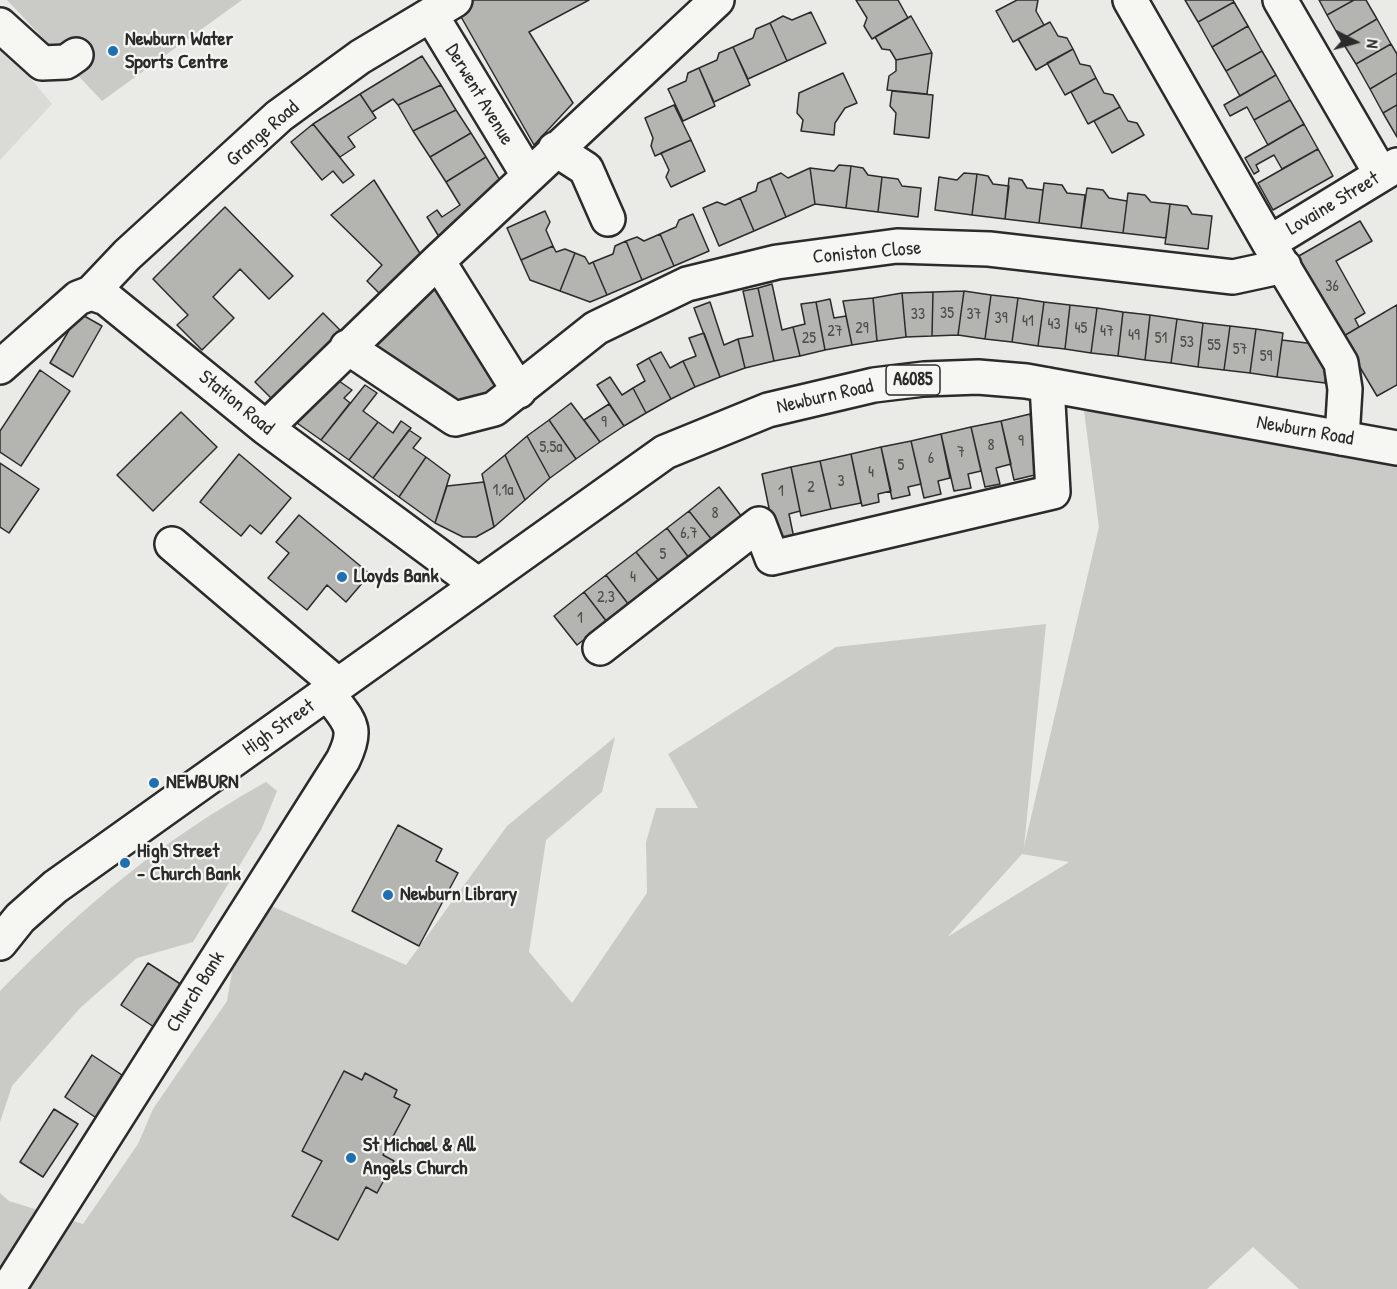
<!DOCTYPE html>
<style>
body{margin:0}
#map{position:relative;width:1397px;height:1289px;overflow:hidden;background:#eaeae6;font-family:"Patrick Hand",sans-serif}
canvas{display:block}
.north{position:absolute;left:1325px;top:12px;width:60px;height:60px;-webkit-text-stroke:4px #f6f6f2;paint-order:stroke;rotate:96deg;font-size:16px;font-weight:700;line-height:24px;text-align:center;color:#2b2b2b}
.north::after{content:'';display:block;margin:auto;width:21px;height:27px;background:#2b2b2b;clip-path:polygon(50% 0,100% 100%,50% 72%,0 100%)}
</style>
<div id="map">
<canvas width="1397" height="1289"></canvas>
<div class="north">N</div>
</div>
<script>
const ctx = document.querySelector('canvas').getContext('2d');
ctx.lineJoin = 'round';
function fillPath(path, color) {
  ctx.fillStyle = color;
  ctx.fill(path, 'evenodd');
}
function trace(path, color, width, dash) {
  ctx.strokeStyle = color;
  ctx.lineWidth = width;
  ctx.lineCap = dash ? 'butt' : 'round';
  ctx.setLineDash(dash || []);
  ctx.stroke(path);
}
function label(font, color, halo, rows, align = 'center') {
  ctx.font = font + ' "Patrick Hand",sans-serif';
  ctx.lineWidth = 4.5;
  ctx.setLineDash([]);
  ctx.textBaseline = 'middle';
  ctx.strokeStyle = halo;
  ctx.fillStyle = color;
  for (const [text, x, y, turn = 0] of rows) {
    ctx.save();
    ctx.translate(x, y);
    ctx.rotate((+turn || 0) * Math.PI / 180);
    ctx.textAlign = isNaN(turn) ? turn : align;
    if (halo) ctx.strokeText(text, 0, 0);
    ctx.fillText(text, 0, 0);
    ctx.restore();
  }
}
fillPath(new Path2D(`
 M0,42L52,104L0,160Z`), '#dadad6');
fillPath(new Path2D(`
 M7,0H242L102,101Z
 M1083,403L1397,461V1289H1299L1253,1247L1207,1289H0V1193L9,1201L83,1224L138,1144L153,1109L227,1001L233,966L269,905L406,965L507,826L615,737L602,792L546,840L529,952L572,1003L647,893L646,842L656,808H698L668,754L836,647L1046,624L1024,847L1099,527ZM1022,854L1069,862L949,936V935Z
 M266,782L277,791L261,830L193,942L137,958L80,1008L12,1086L0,1122V991C82,907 163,839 266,782Z`), '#cacac7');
const building = new Path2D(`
 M472,0H589L529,32L573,103L534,145L456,8Z
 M856,0H898L908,18L872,39L864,26L867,18Z
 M1017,0H1038L1036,11L1044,25L1013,42L996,11Z
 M1185,0H1233L1234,2L1198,22Z
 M1319,0H1354L1327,15Z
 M1354,0H1366L1377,19L1341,40L1327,15Z
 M1234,2L1248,26L1212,47L1198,22Z
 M811,12L826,43L787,61L770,23L783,16L792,20Z
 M911,16L932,53L896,60L890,50L882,49L875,37Z
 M1377,19L1391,44L1356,64L1341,40Z
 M1050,22L1058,36L1067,38L1073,49L1036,70L1018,39Z
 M770,23L787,61L748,79L733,47L753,38L756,29Z
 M1248,26L1262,51L1226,71L1212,47Z
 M1391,44L1397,54V73L1370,89L1356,64Z
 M733,47L750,85L714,102L699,68L717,60L719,53Z
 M1073,49L1080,64L1090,66L1096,78L1065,95L1047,63Z
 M1262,51L1276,75L1240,96L1226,71Z
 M932,53L927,94L887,90L889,76L896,71V60Z
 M422,56L441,85L398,105L393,99L372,112L360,94Z
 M699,68L715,106L683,121L668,89L686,81L688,73Z
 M843,73L857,103L845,108L835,123L834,135L801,131L803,120L797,113L799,93Z
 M1397,73V105L1383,113L1370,89Z
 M1276,75L1290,100L1254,120L1247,107L1230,116L1224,105Z
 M1096,78L1104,93L1113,95L1120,107L1088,124L1071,92Z
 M441,85L456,110L413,131L398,105Z
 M892,91L933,95L929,138L894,134L896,113L890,106Z
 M360,94L376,118L348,137L355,147L340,157L313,124Z
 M1290,100L1304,124L1268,145L1254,120Z
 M674,105L691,140L655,156L651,146L653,138L645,118Z
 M1397,105V137L1383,113Z
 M1120,107L1128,121L1137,123L1144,135L1112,153L1094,121Z
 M456,110L471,133L430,157L413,131Z
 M313,124L354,175L343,183L333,171L322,180L291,142Z
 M1304,124L1318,149L1282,169L1274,155L1256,165L1259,171L1254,174L1245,158Z
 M471,133L486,157L446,182L430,157Z
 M691,140L705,171L671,187L666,177L669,170L661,153Z
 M1318,149L1333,176L1273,210L1258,183Z
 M486,157L501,182L441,240L427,217L437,210L442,217L460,205L446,182Z
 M839,165L851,166L846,208L815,204L810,168L834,171Z
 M851,166L863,168L868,175L882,177L878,212L846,208Z
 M810,168L815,204L786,217L770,178L781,173L788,178Z
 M964,173L977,174L972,215L935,210L939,177L957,180Z
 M977,174L988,176L993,184L1009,186L1005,219L972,215Z
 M882,177L898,179L902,186L921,188L918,217L878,212Z
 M770,178L786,217L754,231L740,198L756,191L758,183Z
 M1009,178L1022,180L1027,188L1043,190L1039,223L1005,219Z
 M374,180L421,255L381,295L367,281L382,265L331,215Z
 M1044,183L1062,185L1067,193L1085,195L1081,228L1039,223Z
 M1087,188L1103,190L1109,198L1127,201L1123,233L1081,228Z
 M1128,193L1145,195L1151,202L1170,204L1166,238L1123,233Z
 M740,198L754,231L719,246L703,208L717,202L725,205Z
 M1170,204L1187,206L1192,214L1212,216L1208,249L1165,244Z
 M225,207L293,276L269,299L240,269L213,297L234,318L202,350L177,325L188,315L153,279Z
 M545,211L550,222L546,230L553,246L521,260L507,228Z
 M693,214L709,251L674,266L660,234L676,227L679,220Z
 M1360,221L1372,241L1336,261L1365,313L1355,319L1359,327L1342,337L1297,257Z
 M660,234L674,266L642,280L626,241L637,237L644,241Z
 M626,241L642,280L607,295L593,262L613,254L615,246Z
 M553,246L556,252L565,249L575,253L560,291L530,280L521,260Z
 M575,253L585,257L589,264L593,262L607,295L590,302L560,291Z
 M438,282L503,384L485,398L453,407L371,347Z
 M772,284L782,330L793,327L800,356L774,361L758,288Z
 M758,288L774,361L745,368L738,339L753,336L743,291Z
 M964,291L958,335L932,336L933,292Z
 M964,291L991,295L985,339L958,335Z
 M933,292L932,336L906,337L902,293Z
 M902,293L906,337L877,341L873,298Z
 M991,295L1018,298L1012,342L985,339Z
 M873,298L877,341L852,345L843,301Z
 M1018,298L1044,302L1038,346L1012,342Z
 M830,299L834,318L846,316L852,345L825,350L816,302Z
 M710,302L724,345L738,339L745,368L720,377L694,308Z
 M816,302L825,350L800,356L793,327L805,324L801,304Z
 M1044,302L1070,305L1065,349L1038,346Z
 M1070,305L1097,308L1091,353L1065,349Z
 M1397,305V385L1377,396L1342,337Z
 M1097,308L1123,312L1118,356L1091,353Z
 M1123,312L1150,315L1145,360L1118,356Z
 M79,313L102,326L73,377L50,363Z
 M323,313L344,334L276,403L255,382Z
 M1150,315L1177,319L1171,363L1145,360Z
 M1177,319L1203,323L1198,367L1171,363Z
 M1203,323L1230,326L1224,370L1198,367Z
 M1230,326L1256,329L1250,373L1224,370Z
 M1256,329L1283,333L1277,377L1250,373Z
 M704,333L720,377L695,387L683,361L696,356L689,338Z
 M1282,340L1315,344L1327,364L1325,383L1277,377Z
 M661,352L670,368L683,361L695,387L671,399L649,358Z
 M649,358L671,399L646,413L633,388L645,381L637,365Z
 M40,370L70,391L21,466L0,452V431Z
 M610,377L622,395L633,388L646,413L624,426L597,385Z
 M336,379L352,390L344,398L350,403L321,440L297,423Z
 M365,385L377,393L363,411L378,422L349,460L321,440Z
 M571,403L600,442L576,459L549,420Z
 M609,404L624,426L600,442L584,420Z
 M181,412L217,447L153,511L117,475Z
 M1030,414L1043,473L1014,480L1001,421Z
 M549,420L576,459L550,478L527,436Z
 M401,421L411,428L373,478L349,460L378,422L393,433Z
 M1001,421L1011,464L996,468L1000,484L985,487L971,427Z
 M971,427L981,471L968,474L971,488L954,491L941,434Z
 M409,430L421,438L413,448L426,457L399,497L373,478Z
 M941,434L950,478L938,481L941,494L924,498L911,441Z
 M527,436L550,478L525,500L505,455Z
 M911,441L921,484L908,487L910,495L892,499L881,447Z
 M881,447L891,491L878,494L879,502L862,506L851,454Z
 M239,454L291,498L261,534L250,525L241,536L200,502Z
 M851,454L861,503L831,509L820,461Z
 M505,455L525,500L494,527L482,474Z
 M426,457L450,475L435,523L399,497Z
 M820,461L831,509L801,516L791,467Z
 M0,463L39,489L9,533L0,527Z
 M791,467L800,511L789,514L795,543L777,547L762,474Z
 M484,482L494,527L476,537H463L435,523L447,486Z
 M719,487L742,517L712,540L689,511Z
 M689,511L712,540L689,558L667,528Z
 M299,515L370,574L346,602L327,585L307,610L268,578L289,553L276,542Z
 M667,528L689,558L659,581L636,552Z
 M636,552L659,581L629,605L606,575Z
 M606,575L629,605L607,622L584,592Z
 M584,592L607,622L577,645L554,616Z
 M398,825L442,849L436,861L458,873L419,946L352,911Z
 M148,963L182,985L154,1027L121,1005Z
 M92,1055L125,1077L98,1119L65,1097Z
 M344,1071L362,1080L365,1073L397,1090L394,1097L410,1105L383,1155L394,1161L377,1193L366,1187L338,1240L292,1216L322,1161L302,1151Z
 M54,1109L78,1124L43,1177L20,1162Z`);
fillPath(building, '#b4b4b1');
trace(building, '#2b2b2b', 1.5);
const minor = new Path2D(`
 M1130,0L1269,243L1341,363L1345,389L1342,438
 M1280,0L1381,174
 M431,15L528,175
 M0,25L42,63L66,62L76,55
 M555,149L586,169L608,219
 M1269,243L1397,165
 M438,261L519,391
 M91,293L127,255L279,116L360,57L455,0
 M347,347L455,419L494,409L596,328L687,284L777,262L897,246L989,249L1233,277L1284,266
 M0,367L78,298L91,293L106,298L266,428L477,584
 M266,428L438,261L717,0
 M172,544L338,685
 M600,648L759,524L772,558L1053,492L1047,385
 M8,1289L343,760C360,725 348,722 328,693`);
const major = new Path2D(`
 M0,943L20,918L55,887L665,452L768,410L874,385L924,379L978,377L1026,381L1397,448`);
trace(minor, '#2b2b2b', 38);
trace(major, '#2b2b2b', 38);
trace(minor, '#f6f6f2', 33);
trace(major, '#f6f6f2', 33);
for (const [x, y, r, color] of [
 [113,51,6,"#1f6fb2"],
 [342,577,6,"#1f6fb2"],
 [154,783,6,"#1f6fb2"],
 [125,863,6,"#1f6fb2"],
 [388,895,6,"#1f6fb2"],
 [351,1158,6,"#1f6fb2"]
]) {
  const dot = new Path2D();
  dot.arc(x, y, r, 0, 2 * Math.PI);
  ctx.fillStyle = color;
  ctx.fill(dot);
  trace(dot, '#f6f6f2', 2);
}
label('16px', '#4d4d4c', null, [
 ["36",1332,287],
 ["35",947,314],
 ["33",918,315],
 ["37",974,315],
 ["39",1001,319],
 ["41",1028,322],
 ["43",1054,325],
 ["29",862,329],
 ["45",1081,329],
 ["27",835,332],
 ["47",1107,332],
 ["49",1134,336],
 ["25",809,339],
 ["51",1161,339],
 ["53",1187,343],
 ["55",1214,346],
 ["57",1240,350],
 ["59",1266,357],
 ["9",604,423],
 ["9",1021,442],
 ["8",991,446],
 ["5,5a",551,448],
 ["7",961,453],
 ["6",931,459],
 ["5",901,466],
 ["4",871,473],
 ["3",841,482],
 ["2",811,488],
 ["1,1a",503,491],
 ["1",781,492],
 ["8",715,514],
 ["6,7",689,534],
 ["5",663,555],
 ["4",633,578],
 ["2,3",606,598],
 ["1",580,619]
]);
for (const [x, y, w] of [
 [913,380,54]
]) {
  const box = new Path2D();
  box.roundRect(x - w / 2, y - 15, w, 30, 4.5);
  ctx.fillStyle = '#f6f6f2';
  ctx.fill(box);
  trace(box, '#2b2b2b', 1.5);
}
label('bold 18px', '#2b2b2b', null, [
 ["A6085",913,380]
]);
label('bold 20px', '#2b2b2b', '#f6f6f2', [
 ["Newburn Water",125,40],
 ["Sports Centre",125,63],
 ["Lloyds Bank",354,577],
 ["NEWBURN",166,783],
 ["High Street",137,852],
 ["- Church Bank",137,875],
 ["Newburn Library",400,895],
 ["St Michael & All",363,1146],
 ["Angels Church",363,1169]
], 'left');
label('20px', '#2b2b2b', '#f6f6f2', [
 ["Derwent Avenue",479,95,59],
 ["Grange Road",263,134,-41],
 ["Lovaine Street",1333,204,-31],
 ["Coniston Close",867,253,-5],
 ["Newburn Road",825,397,-13],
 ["Station Road",236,403,39],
 ["Newburn Road",1305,431,10],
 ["High Street",279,728,-35],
 ["Church Bank",196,992,-58]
]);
</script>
